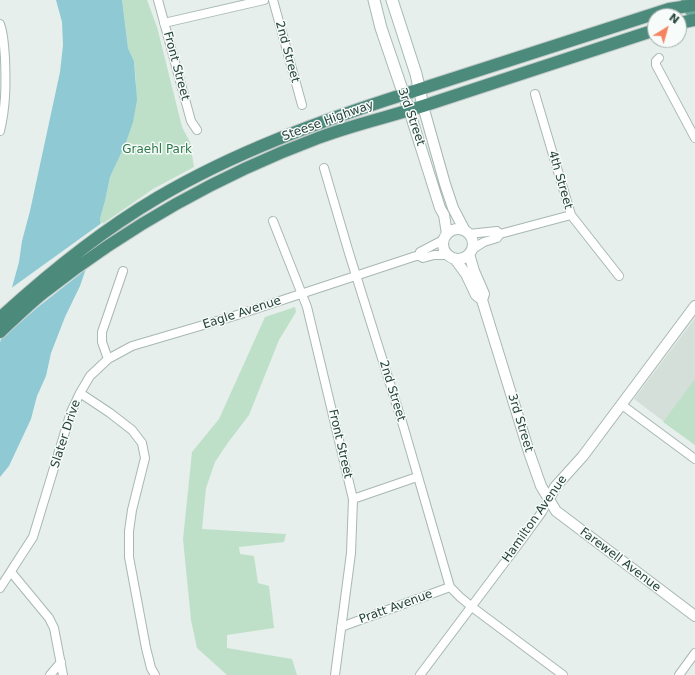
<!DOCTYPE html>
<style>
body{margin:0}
#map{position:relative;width:695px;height:675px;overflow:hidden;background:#e6efeb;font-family:"DejaVu Sans",sans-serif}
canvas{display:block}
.north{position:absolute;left:647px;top:8px;width:40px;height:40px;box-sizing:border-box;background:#f7fbf9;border:1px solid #a3b1ad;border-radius:50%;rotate:37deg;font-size:11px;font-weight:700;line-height:16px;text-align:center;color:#24423a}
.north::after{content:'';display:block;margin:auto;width:14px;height:18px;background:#f4845f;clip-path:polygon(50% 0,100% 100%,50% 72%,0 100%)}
</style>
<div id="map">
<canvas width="695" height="675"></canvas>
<div class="north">N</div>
</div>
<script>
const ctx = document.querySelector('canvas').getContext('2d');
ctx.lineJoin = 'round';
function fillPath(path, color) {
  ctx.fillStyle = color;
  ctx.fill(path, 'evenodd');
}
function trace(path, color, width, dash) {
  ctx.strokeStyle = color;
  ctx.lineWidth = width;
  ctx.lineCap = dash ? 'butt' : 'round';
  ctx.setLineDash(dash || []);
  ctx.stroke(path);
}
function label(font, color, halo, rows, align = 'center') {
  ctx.font = font + ' "DejaVu Sans",sans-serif';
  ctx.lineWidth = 3;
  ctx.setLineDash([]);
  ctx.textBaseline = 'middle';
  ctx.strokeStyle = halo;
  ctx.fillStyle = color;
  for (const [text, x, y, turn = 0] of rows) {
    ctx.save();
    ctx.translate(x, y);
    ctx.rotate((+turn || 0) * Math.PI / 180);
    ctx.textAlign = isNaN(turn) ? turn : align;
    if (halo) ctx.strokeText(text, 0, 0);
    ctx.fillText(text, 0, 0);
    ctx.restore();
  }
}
fillPath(new Path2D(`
 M695,318V445L634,399Z`), '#d4dfda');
fillPath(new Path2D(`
 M122,0H147L157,27L182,127L190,142L194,167L153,189L101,225L100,219L105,201L110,177L125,145L136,82L134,61L128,48Z
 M295,307L296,312L279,340L249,415L227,444L215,462L206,488L202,529L286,534L284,542L239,547L240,554L254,556L258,583L269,586L274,628L227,635V648L292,659L297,675H227L197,648L191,620L183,539L192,452L219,419L265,317Z
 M695,379V445L663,422Z`), '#bfe0c8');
fillPath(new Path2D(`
 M56,0H122L128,48L134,61L137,100L133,122L125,145L110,177L105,201L100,219L101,225L80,286L65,317L51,353L46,376L37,396L31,419L9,466L0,477V343L11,291L19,262L22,241L30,211L60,72L63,45L62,22Z`), '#8ec9d4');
fillPath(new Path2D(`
 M103,222V226L89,267L38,307L0,340V334L10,289Z`), '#e6efeb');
const minor = new Path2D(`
 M158,0L191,121L197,130
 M273,0L302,105
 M164,23L264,0
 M0,24C4,35 4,46 5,58C6,83 6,106 0,131
 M659,58L656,61V65L695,138
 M535,94L571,215L619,276
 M324,168L349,253L403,425L450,587L460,597L472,607L563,675
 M273,221L307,307L353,499L351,553L335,675
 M469,234L497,231L500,234L571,215
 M471,250L484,242L497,238L500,234
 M419,256L420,252L443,240
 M108,359L102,342V332L123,271
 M80,393L110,413L132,430L142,443L145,458L132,510L129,531V557L146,648L151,668L155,675
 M622,405L695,459
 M353,499L417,477
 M11,572L49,618L54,628L63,675
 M0,588L33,537L71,412L80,393L90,376L108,359L132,346L234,316L416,256H419L423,258L434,255H447
 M341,627L450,587
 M50,675L61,662
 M420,675L523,538L542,512L549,499
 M679,675L695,653`);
const tertiary = new Path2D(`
 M423,106L445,184L453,208L465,231
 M409,110L440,208L444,215L447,234
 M443 244a15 15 0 1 1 30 0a15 15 0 1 1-30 0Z
 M469,254L474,271L484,294L482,300L529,452L541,486L556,511L695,616
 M455,259L466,274L476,295L482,300
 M549,499L555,487L583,456L695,306`);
const secondary = new Path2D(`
 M374,0L381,28L409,110
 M392,0L416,74L423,106`);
const primary = new Path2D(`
 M687,0L688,6L695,16`);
const trunk = new Path2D(`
 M679,23L695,20
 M0,318C48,274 101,231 157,198C235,152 320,121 405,94C493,66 581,37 669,9L695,5
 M0,332C14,319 28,305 43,293C126,228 219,175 318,138C352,125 388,117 423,106L655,30`);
trace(minor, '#a8b8b2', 10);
trace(tertiary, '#a8b8b2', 12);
trace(secondary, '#a4bbb3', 13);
trace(primary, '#c2cac8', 14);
trace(trunk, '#c2cac8', 14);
trace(minor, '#fff', 8);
trace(tertiary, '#fff', 10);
trace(secondary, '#fff', 11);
trace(primary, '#6aa596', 12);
trace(trunk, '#4c8a7c', 12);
label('12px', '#24423a', '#f7fbf9', [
 ["2nd Street",287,52,75],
 ["Front Street",176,66,75],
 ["3rd Street",411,117,71],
 ["Steese Highway",328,121,-20],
 ["4th Street",560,180,74],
 ["Eagle Avenue",242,313,-18],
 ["2nd Street",392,391,73],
 ["3rd Street",520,423,73],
 ["Slater Drive",66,434,-72],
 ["Front Street",340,444,77],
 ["Hamilton Avenue",535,519,-55],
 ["Farewell Avenue",620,560,37],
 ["Pratt Avenue",396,607,-20]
]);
label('12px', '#2d7a4b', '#f7fbf9', [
 ["Graehl Park",157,150]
]);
</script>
